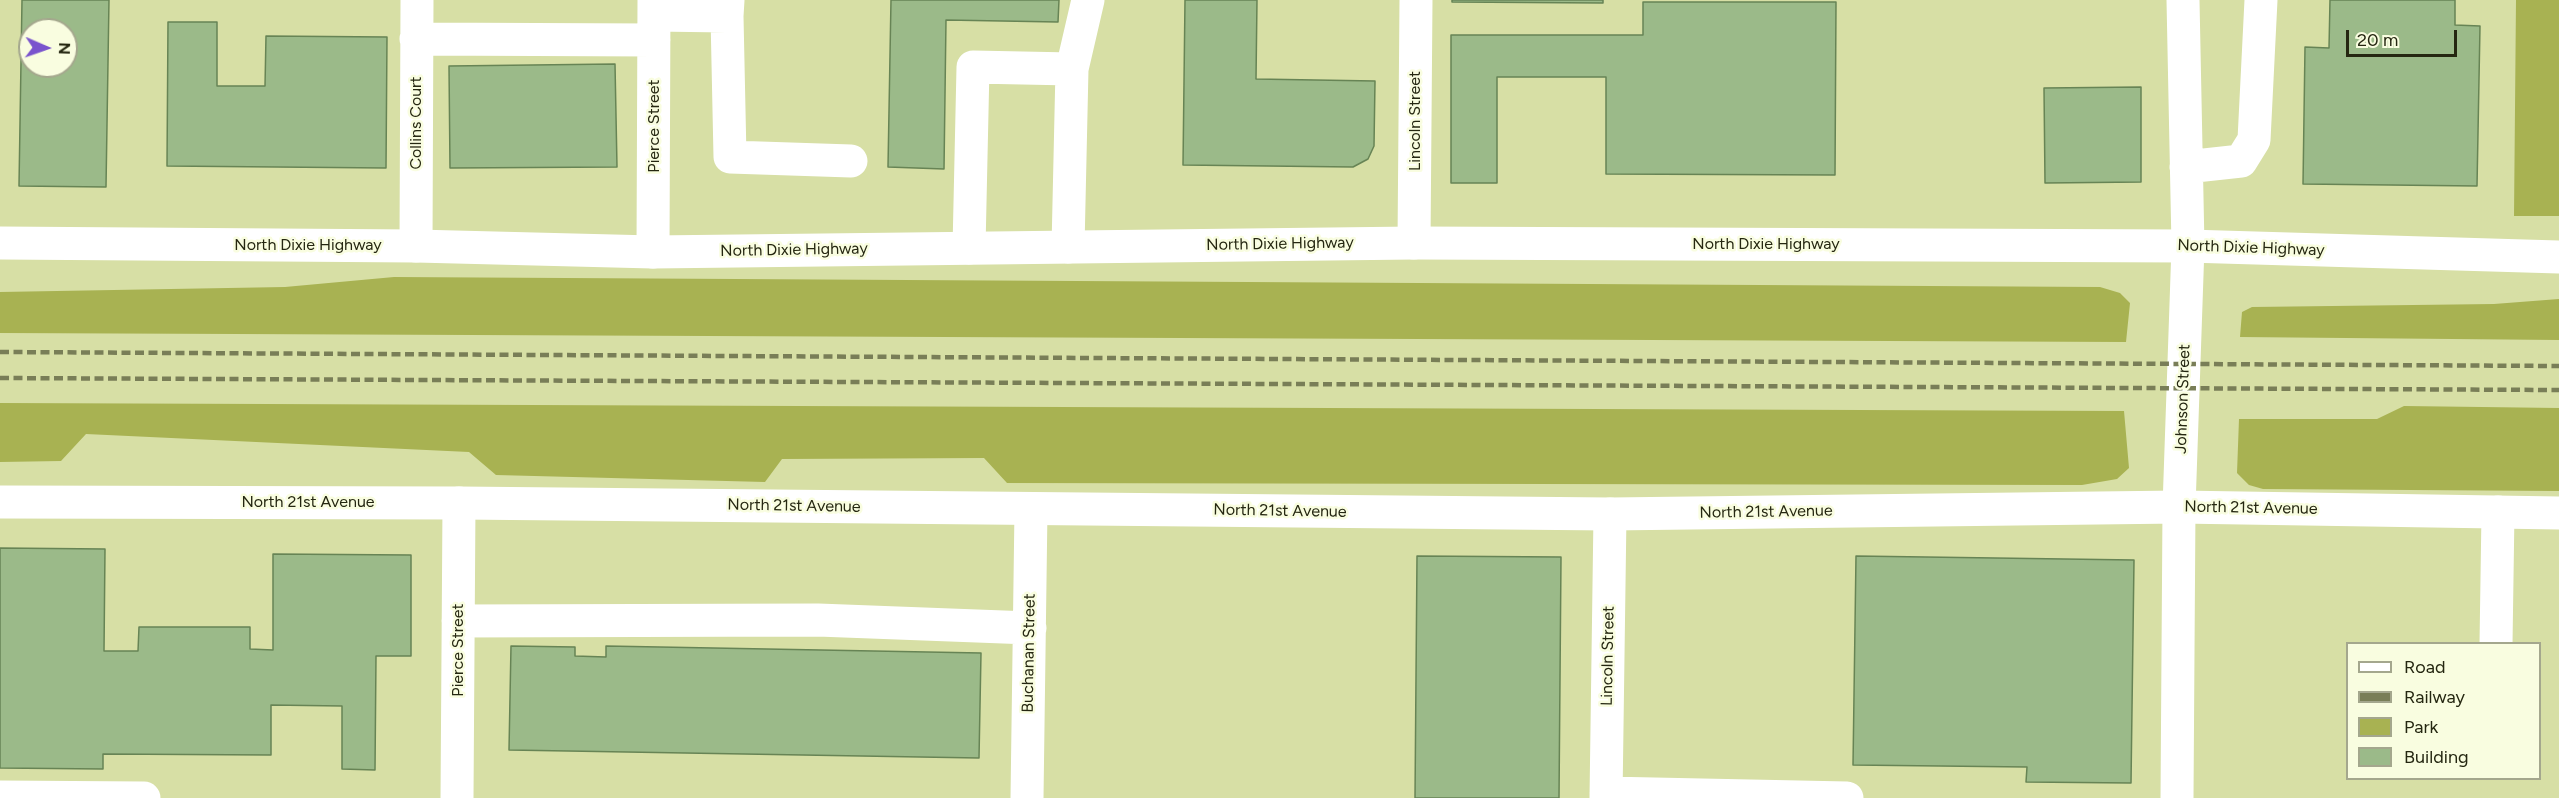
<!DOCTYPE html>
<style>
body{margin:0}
#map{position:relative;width:2559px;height:798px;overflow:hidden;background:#d7dfa5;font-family:Figtree,sans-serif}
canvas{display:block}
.legend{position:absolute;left:2346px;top:642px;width:195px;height:138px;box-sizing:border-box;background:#f9fde0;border:2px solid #a4a78d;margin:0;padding:8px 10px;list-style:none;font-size:18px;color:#252711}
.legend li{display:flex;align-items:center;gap:12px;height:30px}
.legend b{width:30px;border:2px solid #a4a78d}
.north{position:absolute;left:18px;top:18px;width:60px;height:60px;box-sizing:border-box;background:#f9fde0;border:2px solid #a4a78d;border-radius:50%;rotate:92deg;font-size:16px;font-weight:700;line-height:24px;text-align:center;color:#252711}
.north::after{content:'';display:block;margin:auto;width:21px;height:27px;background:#7953cd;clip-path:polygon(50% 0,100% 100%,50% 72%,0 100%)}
.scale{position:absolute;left:2346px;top:30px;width:111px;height:27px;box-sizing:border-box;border:3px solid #252711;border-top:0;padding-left:8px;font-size:18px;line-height:21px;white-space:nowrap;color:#252711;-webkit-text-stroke:4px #f9fde0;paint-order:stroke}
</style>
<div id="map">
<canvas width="2559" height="798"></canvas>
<ul class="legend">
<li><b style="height:8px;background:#fff"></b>Road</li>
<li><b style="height:8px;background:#797e57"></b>Railway</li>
<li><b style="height:16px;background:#a8b252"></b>Park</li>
<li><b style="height:16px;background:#9bba89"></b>Building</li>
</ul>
<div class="north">N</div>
<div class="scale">20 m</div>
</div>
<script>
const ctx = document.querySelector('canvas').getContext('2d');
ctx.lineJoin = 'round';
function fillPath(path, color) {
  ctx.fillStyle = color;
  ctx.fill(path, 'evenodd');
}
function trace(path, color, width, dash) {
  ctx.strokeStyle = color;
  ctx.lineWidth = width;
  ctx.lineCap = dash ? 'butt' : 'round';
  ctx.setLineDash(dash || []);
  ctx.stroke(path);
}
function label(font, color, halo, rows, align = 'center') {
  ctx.font = font + ' Figtree,sans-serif';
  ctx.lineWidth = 5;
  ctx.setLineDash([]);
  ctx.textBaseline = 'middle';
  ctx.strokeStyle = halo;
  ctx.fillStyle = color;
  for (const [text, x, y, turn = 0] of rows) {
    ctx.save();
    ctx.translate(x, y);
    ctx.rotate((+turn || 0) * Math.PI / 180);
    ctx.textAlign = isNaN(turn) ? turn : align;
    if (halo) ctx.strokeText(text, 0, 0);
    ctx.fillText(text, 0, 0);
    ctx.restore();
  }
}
fillPath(new Path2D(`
 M2516,0H2559V216H2514Z
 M394,277L2100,287L2120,293L2130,303L2126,342L0,333V292L285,287Z
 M2559,299V340L2240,337L2242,312L2252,307L2494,304Z
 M0,403L2124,411L2129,468L2117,479L2082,485L1007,483L984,458L782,459L765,482L496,475L469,452L86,434L61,461L0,462Z
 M2404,406L2559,408V491L2263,489L2249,485L2237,473L2239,419H2377Z`), '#a8b252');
const building = new Path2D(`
 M22,0H109L106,187L19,186ZM30,30H66V66H30Z
 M891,0H1059L1058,22L946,20L944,169L888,167Z
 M1185,0H1257L1256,79L1375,81L1374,146L1368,159L1353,167L1183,165Z
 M1452,0H1603V3L1452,2Z
 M2330,0H2455V25L2480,26L2477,186L2303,184L2305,47L2329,48Z
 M1643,2H1836L1835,175L1606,174V77H1497V183H1451V35H1643Z
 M168,22H217V86H265L266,36L387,37L386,168L167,166Z
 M615,64L617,167L450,168L449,66Z
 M2141,87V182L2045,183L2044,88Z
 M0,548L105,549L104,651H138L139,627H250V649L273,650V554L411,555V656H376L375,770L342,769V706L271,705V755L103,754V769L0,768Z
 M1417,556L1561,557L1559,798H1415Z
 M1856,556L2134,560L2131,783L2026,782L2027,767L1853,765Z
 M511,646L575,647V656L606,657V646L981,653L979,758L509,750Z`);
fillPath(building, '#9bba89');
trace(building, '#678455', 1.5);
trace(new Path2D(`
 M654,15L727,16L728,0
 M727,16L730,157L851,161
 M416,39L654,40
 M1072,69L1088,0
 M2186,167L2241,161L2254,140L2261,0
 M1414,243L1416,0
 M416,246L417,0
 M969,248L973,67L1072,69L1068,247
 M653,252L654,0
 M458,621L818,620L1030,628
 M2496,644L2498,512
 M1606,793L1847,798
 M0,797L144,798
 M457,798L459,503
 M1027,798L1031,509
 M1606,798L1610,514
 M2177,798L2179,507L2188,246L2183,0`), '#fff', 33);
trace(new Path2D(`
 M0,243L416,246L653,252L1414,243L2188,246L2559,257
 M0,502L459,503L1610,514L2179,507L2559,513`), '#fff', 33);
trace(new Path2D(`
 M0,352L2559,366
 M0,378L2559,390`), '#797e57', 4.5, [9, 4.5]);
label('16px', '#252711', '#f9fde0', [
 ["Lincoln Street",1415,121,-90],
 ["Collins Court",416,123,-90],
 ["Pierce Street",654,126,-90],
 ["North Dixie Highway",1280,244,-1],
 ["North Dixie Highway",1766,244],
 ["North Dixie Highway",308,245],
 ["North Dixie Highway",2251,248,2],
 ["North Dixie Highway",794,250,-1],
 ["Johnson Street",2183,399,-88],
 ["North 21st Avenue",308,502],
 ["North 21st Avenue",794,506,1],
 ["North 21st Avenue",2251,508,1],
 ["North 21st Avenue",1280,511,1],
 ["North 21st Avenue",1766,512,-1],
 ["Pierce Street",458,650,-90],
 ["Buchanan Street",1029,653,-89],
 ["Lincoln Street",1608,656,-89]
]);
</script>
